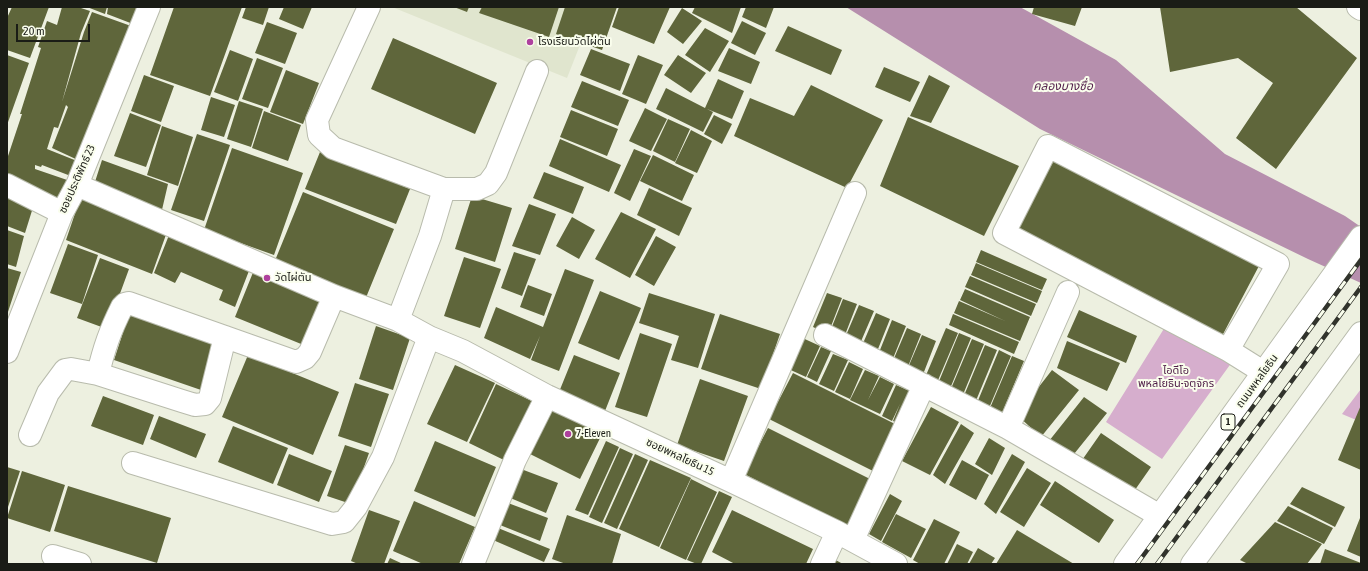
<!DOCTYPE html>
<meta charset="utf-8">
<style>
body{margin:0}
#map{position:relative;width:1368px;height:571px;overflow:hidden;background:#edf0e0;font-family:"Asap Condensed",sans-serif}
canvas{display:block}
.frame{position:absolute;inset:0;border:8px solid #1a1c16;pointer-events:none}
.scale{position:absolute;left:16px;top:24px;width:74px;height:18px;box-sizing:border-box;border:2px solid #1a1c16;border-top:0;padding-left:5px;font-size:12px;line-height:14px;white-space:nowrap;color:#1a1c16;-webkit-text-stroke:3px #fafeed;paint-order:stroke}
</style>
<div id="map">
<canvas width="1368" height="571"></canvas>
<div class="frame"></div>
<div class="scale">20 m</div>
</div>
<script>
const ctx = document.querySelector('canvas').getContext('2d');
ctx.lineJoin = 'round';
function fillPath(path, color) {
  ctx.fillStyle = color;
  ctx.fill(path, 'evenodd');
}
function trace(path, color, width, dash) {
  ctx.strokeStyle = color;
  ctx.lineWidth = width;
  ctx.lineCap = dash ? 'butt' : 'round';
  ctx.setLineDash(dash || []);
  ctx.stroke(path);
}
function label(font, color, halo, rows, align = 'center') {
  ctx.font = font + ' "Asap Condensed","Noto Sans Thai",sans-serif';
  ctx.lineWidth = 4;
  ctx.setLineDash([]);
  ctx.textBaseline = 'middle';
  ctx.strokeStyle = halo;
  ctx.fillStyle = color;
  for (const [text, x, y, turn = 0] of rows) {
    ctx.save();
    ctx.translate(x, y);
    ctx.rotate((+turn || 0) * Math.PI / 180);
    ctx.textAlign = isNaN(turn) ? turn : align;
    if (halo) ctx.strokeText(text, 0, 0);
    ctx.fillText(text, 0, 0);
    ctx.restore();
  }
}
fillPath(new Path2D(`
 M392,7H595L567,78Z`), '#e0e5ce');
fillPath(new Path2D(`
 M1165,327L1232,362L1162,459L1106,422Z
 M1361,389V422L1342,414Z`), '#d6aecd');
fillPath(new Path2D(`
 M846,7H1020L1116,60L1225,154L1345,216L1361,227V283L1308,259L1040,129Z`), '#b68fad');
fillPath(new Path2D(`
 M12,7H49L30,58L7,50V18Z
 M62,7H78L90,11L81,33L62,102L84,32L92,12L131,26L80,161L52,148L68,107L66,105L58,128L54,127L47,149L82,163L76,178L42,165L41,167L35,165V169L73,182L61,208L7,180V159L22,114H20L41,48L38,47L47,21L57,25Z
 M87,7H107L105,14Z
 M108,7H141L133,24L107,14Z
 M174,7H242L210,96L150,75Z
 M246,7H269L263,25L242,18Z
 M284,7H312L303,29L279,19Z
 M454,7H469L467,12Z
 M482,7H559L549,37L479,13Z
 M565,7H617L602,50L556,34Z
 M619,7H670L654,44L612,27Z
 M695,7H741L732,33L692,13Z
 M746,7H774L766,28L742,17Z
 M1034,7H1082L1075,26L1032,14Z
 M1160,7H1296L1357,58L1276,169L1236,138L1273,83L1238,58L1170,72Z
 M682,8L702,21L683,44L667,32Z
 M742,21L766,33L755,55L731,43Z
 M267,22L297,33L285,64L255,53Z
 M788,26L842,50L831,75L775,51Z
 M705,28L729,41L710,72L685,55Z
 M393,38L497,83L475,134L371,89Z
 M729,48L760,62L751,84L718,71Z
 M591,49L630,64L620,91L580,75Z
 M230,50L253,59L238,101L214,92Z
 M7,55L29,63L7,125Z
 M638,55L663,65L646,104L622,94Z
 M678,55L706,73L691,93L664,75Z
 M257,58L283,68L268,108L242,99Z
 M884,67L920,82L910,102L875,87Z
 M286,70L319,83L303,124L270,112Z
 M144,75L174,86L161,122L131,111Z
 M929,75L950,86L931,123L910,116Z
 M718,79L744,91L732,119L707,109L713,112L703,132L656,109L666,88L705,108Z
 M582,81L629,100L618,126L571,107Z
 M811,85L883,120L847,188L734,136L750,98L794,116Z
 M211,97L235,105L224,137L201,130Z
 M239,101L263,109L251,147L227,139Z
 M645,108L667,119L651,151L629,141Z
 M571,110L618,129L607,156L560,137Z
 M264,111L301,125L288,161L252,148Z
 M130,113L161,125L146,167L114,156Z
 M714,115L732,124L722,144L704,134Z
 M908,117L1019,166L984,236L880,186Z
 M668,119L690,129L675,162L653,151Z
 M162,126L193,137L178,186L147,175Z
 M691,130L712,141L697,173L675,163Z
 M197,134L230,145L204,221L171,210Z
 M560,139L621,165L609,192L549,166Z
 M232,148L303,173L274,255L204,230Z
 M634,149L651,156L630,201L614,193Z
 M320,152L410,189L396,224L305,189Z
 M653,155L694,175L682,201L640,181Z
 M1055,158L1260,264L1221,338L1016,233Z
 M102,160L168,184L161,214L93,188Z
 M544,172L584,187L573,214L533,198Z
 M649,188L692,208L679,236L637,215Z
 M7,192L35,201L25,233L7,226Z
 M303,192L394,229L365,300L274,263Z
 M82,193L168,229L152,274L66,240Z
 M472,196L512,208L495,262L455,249Z
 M529,204L556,214L540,255L512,246Z
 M621,212L656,229L630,278L595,259Z
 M572,217L595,230L579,259L556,246Z
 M7,230L24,236L16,267L7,264Z
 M171,230L252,263L235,307L219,300L223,290L181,272L175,283L154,273Z
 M656,236L676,247L654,286L635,275Z
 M68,244L98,255L82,304L50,293Z
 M981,250L1047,279L1042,290L976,262Z
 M514,252L536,259L522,296L501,288Z
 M464,257L501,269L480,328L444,316Z
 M100,258L129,269L107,329L77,318Z
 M976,263L1042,291L1037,303L971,275Z
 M7,268L21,272L7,315Z
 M565,269L594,280L559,371L531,360L540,336L530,359L484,338L496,307L543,327Z
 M254,270L326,299L306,346L235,317Z
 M970,276L1036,304L1031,316L965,287Z
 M528,285L552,294L544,316L520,307Z
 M965,289L1030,317L1020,341L954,313L959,301L1005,321L960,300Z
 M600,291L641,308L619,360L578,343Z
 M649,293L715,314L698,368L671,360L679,336L639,323Z
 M827,293L842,298L828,334L813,327Z
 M843,299L857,304L843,340L829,334Z
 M859,305L874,311L859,346L844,340Z
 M1079,310L1137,336L1126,363L1067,337Z
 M876,313L890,319L876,354L861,348Z
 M129,314L217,343L201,390L114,360Z
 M720,314L780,334L761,389L701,369Z
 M953,314L1019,342L1014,354L949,325Z
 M892,320L906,326L892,361L878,355Z
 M376,326L410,338L393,390L359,379Z
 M907,328L921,334L907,369L892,363Z
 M946,328L958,333L936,385L924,380Z
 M640,333L672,344L647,417L615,407Z
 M959,333L971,338L949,391L937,386Z
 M796,335L820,346L806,377L782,366Z
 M922,335L936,341L922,377L907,370Z
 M972,339L984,344L962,397L950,391Z
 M1067,341L1120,363L1107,391L1057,368Z
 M985,345L997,350L975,403L963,398Z
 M821,347L831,351L817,382L807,377Z
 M999,350L1011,356L989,408L977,403Z
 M833,354L848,360L834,391L819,384Z
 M248,355L339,392L313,455L222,417Z
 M574,355L620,373L605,411L559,392Z
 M1012,356L1024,361L1002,413L990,408Z
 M849,362L863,369L850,399L835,392Z
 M455,365L495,383L467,442L427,424Z
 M865,370L879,376L868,400L880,377L894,384L880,414L850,400Z
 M1052,370L1079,390L1041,437L1017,415Z
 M793,373L899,426L875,472L769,419Z
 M700,379L748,396L724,461L677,445Z
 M355,383L389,394L371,447L338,436Z
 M496,384L536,403L508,462L469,443Z
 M896,385L917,394L903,426L893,421L900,404L892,421L882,416Z
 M103,396L154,415L143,445L91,426Z
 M1084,397L1107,413L1070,459L1049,441Z
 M1361,405V470L1338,460Z
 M931,407L959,422L930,475L902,461Z
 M553,408L603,432L580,479L530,454Z
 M159,416L206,434L196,458L150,439Z
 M961,424L974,433L945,484L933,475Z
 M233,426L288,448L273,484L218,462Z
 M768,428L874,481L850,528L744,474Z
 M1101,433L1151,467L1130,497L1080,463Z
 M989,438L1005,448L992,475L975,464Z
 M435,441L496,467L475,517L414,491Z
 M606,441L619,447L588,515L575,510Z
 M345,445L369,453L351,504L327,496Z
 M620,448L633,454L602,523L589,517Z
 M289,454L332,471L319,502L277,485Z
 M635,454L648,460L617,529L604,523Z
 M1012,454L1025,462L996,514L984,504Z
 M650,460L691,478L659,547L619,529Z
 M962,460L989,475L976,500L949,485Z
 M7,467L20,471L7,510Z
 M1027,468L1051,483L1024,527L1000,512Z
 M521,469L558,483L546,513L508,497Z
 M22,471L65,485L50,532L7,518Z
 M691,479L717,492L686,560L660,548Z
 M1055,481L1114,520L1099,543L1040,505Z
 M68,486L171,518L157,563L54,531Z
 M1302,487L1345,507L1335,527L1290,504Z
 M719,491L732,497L701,564H697L687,560Z
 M890,494L902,501L881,541L869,534Z
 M414,501L475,527L459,564H423L393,551Z
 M508,503L548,518L540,541L500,525Z
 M1288,506L1333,528L1324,544L1277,521Z
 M369,510L400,521L384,564H358L351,561Z
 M732,510L813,549L806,564H735L712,552Z
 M896,514L926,529L911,558L882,542Z
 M567,515L621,534L612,564H566L552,559Z
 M1360,518L1361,519V557L1347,551Z
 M934,519L960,532L944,564H920L913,560Z
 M1275,522L1322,544L1307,564H1248L1240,560Z
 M498,528L550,549L544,562L493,540Z
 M1017,530L1074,564H996Z
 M957,544L973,552L967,564H947Z
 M978,548L995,558L991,564H969Z
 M1325,549L1361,563V564H1320Z
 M828,556L843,564H824Z
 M390,558L403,564H387Z`), '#5f663b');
const minor = new Path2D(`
 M369,7L317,120L319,135L333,148L444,189L430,236L398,320
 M1358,7L1361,9
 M7,185L62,213
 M77,185L334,296L398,320L429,337L463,351L547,396L731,481L837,532L896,564
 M444,189H477L488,184L496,173L537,71
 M825,335L1008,428L1160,516
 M225,337L210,398L205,404L195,405L182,401L98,374C104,348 110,331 122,307L125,304L129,303L296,362L305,358L310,352L334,296
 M1228,350L1278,264L1048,146L1004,233L1228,350L1263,372
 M7,352L62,213L77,185L149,7
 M1008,428L1068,292
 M30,435L48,393L65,370L71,369L98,374
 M133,463L332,524L344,522L356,507L383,457L429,337
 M731,481L855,193
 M853,540L924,385
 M53,556L80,564
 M473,564L515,460L547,396
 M822,564L837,532`);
const major = new Path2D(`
 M1125,564L1361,237
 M1192,564L1361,333`);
trace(minor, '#b8bbac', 24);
trace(major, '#b8bbac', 24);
trace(minor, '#fff', 22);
trace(major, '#fff', 22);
const rail = new Path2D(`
 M1137,564L1361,260
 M1157,564L1361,287`);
trace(rail, '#31332c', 4.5);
trace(rail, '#fafeed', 3, [9]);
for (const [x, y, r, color] of [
 [530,42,4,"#ae409e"],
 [267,278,4,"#ae409e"],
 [568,434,4,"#ae409e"]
]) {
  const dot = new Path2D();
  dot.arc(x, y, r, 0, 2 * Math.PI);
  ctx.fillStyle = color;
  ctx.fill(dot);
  trace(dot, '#fafeed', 1.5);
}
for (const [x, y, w] of [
 [1228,422,14]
]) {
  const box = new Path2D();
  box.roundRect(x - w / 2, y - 8, w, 16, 3);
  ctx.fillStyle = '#fafeed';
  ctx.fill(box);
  trace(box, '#1a1c16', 1);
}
label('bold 10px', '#1a1c16', null, [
 ["1",1228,422]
]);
label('11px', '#1a1c16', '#fafeed', [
 ["โรงเรียนวัดไผ่ตัน",538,42],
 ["วัดไผ่ตัน",275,278],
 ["7-Eleven",576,434]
], 'left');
label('11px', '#1a1c16', '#fafeed', [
 ["ซอยประดิพัทธ์ 23",77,179,-66],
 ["ถนนพหลโยธิน",1257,381,-54],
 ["ซอยพหลโยธิน 15",680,457,25]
]);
label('11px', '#4d1c46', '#fafeed', [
 ["ไอดีโอ",1176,371],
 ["พหลโยธิน-จตุจักร",1176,384]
]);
label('italic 12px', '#56244e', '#fafeed', [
 ["คลองบางซื่อ",1063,86]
]);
</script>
